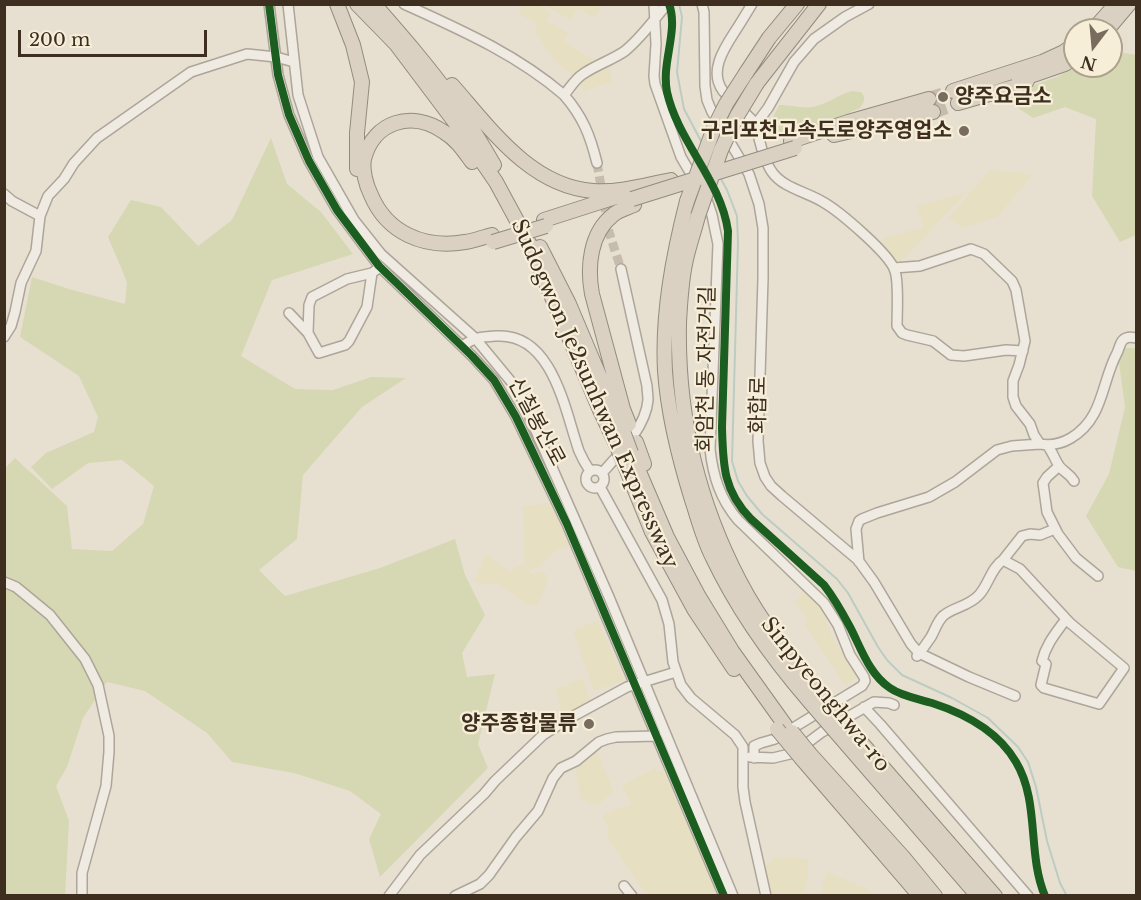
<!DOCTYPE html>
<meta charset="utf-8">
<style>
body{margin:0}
#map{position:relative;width:1141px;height:900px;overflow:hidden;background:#e7e0d1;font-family:"Libre Baskerville",serif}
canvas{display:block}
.frame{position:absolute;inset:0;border:6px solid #3d2e20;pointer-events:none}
.north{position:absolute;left:1063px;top:18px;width:60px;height:60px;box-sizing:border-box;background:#f7eed8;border:2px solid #ada18e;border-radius:50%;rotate:196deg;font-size:16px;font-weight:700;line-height:24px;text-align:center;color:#3d2e20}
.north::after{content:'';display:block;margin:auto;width:21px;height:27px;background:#786c5e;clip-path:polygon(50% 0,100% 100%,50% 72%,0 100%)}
.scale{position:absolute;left:18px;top:30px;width:189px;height:27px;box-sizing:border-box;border:3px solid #3d2e20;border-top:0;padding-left:8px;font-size:18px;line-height:21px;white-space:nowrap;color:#3d2e20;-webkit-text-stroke:4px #f7eed8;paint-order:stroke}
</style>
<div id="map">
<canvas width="1141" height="900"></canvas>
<div class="frame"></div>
<div class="north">N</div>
<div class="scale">200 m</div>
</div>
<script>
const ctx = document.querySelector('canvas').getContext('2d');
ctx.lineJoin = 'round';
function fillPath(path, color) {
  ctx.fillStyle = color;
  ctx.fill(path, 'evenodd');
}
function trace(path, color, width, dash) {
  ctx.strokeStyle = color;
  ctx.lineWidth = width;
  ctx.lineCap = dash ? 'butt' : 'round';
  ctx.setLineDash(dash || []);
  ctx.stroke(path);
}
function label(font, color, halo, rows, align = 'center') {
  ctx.font = font + ' "Libre Baskerville","Noto Sans KR",serif';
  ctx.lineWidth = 4.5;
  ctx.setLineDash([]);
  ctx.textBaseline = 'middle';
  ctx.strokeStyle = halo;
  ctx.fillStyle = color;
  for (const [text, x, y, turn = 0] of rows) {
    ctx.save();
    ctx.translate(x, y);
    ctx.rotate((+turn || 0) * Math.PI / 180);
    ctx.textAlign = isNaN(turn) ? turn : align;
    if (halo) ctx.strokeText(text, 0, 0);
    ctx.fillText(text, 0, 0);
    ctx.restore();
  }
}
fillPath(new Path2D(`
 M535,4L551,13L546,21L568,33L564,41L597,62L576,77L556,62L535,31L537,24L518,13L523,5Z
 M544,5H602L595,18L577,9L571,20Z
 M609,67L612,82L603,84L585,92L578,83L581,79L601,68Z
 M990,170L1017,172L1031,175V177L997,217L966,227H961L948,218Z
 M967,192L899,264L894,262L880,245L881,240L884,238L923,227L917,206Z
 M548,503L552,507L570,546L559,549L546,559L540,566L531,570L524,561L523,506Z
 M493,554L491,558L492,560L507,569L509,572L512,571L515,567L524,564L531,573L543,572L546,574L547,577L546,586L537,606L526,604L498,583L490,585L477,582L475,581L484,556Z
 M807,589L829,614L825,618L832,637L838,647L857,673L858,676L856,678L845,686L805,625L807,618L795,602Z
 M598,621L624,679L623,681L594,691L574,633L575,629Z
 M582,678L591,702L563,718L556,689Z
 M597,752L614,791L598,805L590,804L580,798L576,771L580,765Z
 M655,768L657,772L663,769L717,895H647L607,838L609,827L602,816L616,809L631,804L622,785Z
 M772,858H802L809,860L807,886L802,894L776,895L769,891L764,867L770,862Z
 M827,871L857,885L865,887L875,895H820Z`), '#e6dfc2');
fillPath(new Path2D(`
 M1119,52L1136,55V235L1120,242L1092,196L1096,119L1065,107L1033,118L1006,100L1037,84L1059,76L1068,70L1085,66H1111V56Z
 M852,91L861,92L864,96V101L860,108L834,119L802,130L765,140L764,135L779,105C791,104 803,110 817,106C829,103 839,94 852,91Z
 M271,138L287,184L321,212L353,254L272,280L241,356L295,389L333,390L371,377L406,378L362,407L303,475L297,539L259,570L285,596L380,568L455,539L465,575L485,615L462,653L467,677L495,674L478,744L488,768L380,877L369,839L381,814L350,791L294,773L232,762L207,733L145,691L107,682L83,718L67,767L56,786L69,821L65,895H5V468L15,458L67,506L72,549L112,551L143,524L154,486L122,460L88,463L52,489L31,467L46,453L94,432L98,417L79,376L20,337L32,277L69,289L125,304L127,282L108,237L131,200L161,207L198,246L232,220Z
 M1117,348H1136V571L1118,567L1086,516L1109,474L1125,407Z`), '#d6d7b3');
trace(new Path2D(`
 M679,4L682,17L677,72L684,109L702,143
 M720,177L727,190L737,216L738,242L732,461L738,481L747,496L762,514L837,579L848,593L878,647L887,660L902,675L952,698L988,718L1018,747L1028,762L1036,787L1047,841L1060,883L1067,896`), '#bcccc2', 2);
trace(new Path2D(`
 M597,163L609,232L621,269`), '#c5bcae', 9, [9, 4.5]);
trace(new Path2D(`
 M929,99L953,91
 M933,112L958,103`), '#c5bcae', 14, [14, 7]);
const minor = new Path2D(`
 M269,4L278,75L289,115L309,161L337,210L379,266L472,356L494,380L516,417L567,524L724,896
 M288,4L298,95L318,157L354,220L381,254L475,338L518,390L609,597L733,896
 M404,4C461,30 516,54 564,95C570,88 575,79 583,74C596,65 612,60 625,51C641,38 654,20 667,4
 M654,4L656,44L654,76L655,84L681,157L708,203L712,215L718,244L717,269L710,449C713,476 720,499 738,520L824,603L838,625L850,655L864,677L865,681L862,686L775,739L761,743L754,746V758
 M702,4L704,12L705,86L707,100L712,112L749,174L759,204L763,228V278L758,441L760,463L765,477L771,486L782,496L858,560L874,582L911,644L919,653L969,677L1015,696
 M752,4C746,14 740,24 734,33C723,50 709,72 723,91L756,124
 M564,95C583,117 590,135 597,163
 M756,124C758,137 764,161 772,172C783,188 807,192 823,202C839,211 890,254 895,271C899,283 897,312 897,326L902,333L907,335L933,341L951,355L964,356L1006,350L1023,351
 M756,124L768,108L794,62L814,39L845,17L869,4
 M4,194L12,201L40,216
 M894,268L920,266L971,249L984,254L1012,281L1016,290L1025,341L1019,365L1013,381V397L1016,406L1030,424L1034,435L1040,444C1052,446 1061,444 1071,438C1104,418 1101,383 1117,353C1119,349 1120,343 1123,340C1127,336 1132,337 1136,338
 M289,313L308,333L319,353L345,345L349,341L367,307L372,273
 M308,333L309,305L312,297L347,279L372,273L376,270
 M4,337L11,326L15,312L21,283L36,251L40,216L48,196L64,179L74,163L97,138L191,72L247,54L276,57L294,62
 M462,346C476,337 480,337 497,336C553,333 565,411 579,451C582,458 586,465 590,471
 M1047,445C1053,452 1055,461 1060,467C1065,473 1070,474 1074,481
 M1059,466L1047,477L1043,483L1047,512L1058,534L1076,558L1098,576
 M586 479a9 9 0 1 1 18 0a9 9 0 1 1-18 0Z
 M602,473C619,454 646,427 648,400C648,395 647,390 647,386L621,269
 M600,487L662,600L669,624L673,662L681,685L691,698L735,735L743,747V787L745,802L766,896
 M1003,560L1022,536L1030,534L1040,535L1055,529
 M859,562L856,529L859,521L862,519L877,513L929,497L955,482L997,450L1012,446L1040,444
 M4,582L16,587L50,615L85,659L98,685L109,736V752L106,786L82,873V896
 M917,656C922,650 927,643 931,637C935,630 937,622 943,616C953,607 968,607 979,595C989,584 991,568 1003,560L1020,569L1070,623L1124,668L1099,704L1044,688L1041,685L1046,664L1042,661C1046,644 1056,633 1066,619
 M864,707L880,724L1028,896
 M750,757L773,758L794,753L822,732L874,702L889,703L894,705
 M624,886L632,896
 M389,896L420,855L484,794L495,781L543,735L568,719L627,687L676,672
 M455,896L480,884L489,875L516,837L538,811L553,778L561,768L576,761L599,742L607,739L616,737L657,736`);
const highway = new Path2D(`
 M337,4L353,45L362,82L357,133V169
 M357,4L396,44L457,125L496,182L529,243L600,410L616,444
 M374,4C402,36 430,68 454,102C469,122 481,143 494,165
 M1093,30L1116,4
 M1107,30L1129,4
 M746,73L769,38L797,4
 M1019,80L1065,64L1075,57
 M757,83L819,4
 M452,85C490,128 530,186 593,191C619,193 645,185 671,180
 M953,91L1042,62L1064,52L1075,44
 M958,103L1017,86L1027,81
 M834,135L933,112
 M791,141L848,122L929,99
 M472,162C464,151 456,139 444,132C412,110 374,121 364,159C362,170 366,185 371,195C387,233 424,249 465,242C474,241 483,237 492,235
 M687,201C673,256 662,314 665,371C668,415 679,458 692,500C698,518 703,538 712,556C737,609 772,658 810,702
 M698,216C694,232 688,248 685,264C681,284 680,304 679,323C677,416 697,500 740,582C762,624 792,661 822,697
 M544,220L622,195
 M540,247L569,304L624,434
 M629,424L623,409L592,294C587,267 590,233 613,215C618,210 627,208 634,205
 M636,442L644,464
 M631,453L667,537L699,597L732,651L785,725
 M624,463L652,532L694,609L734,669
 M846,725L995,896
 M835,731L978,896
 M810,754L903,857L935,896
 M802,759L920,896`);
trace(minor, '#ada599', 12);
trace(highway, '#928b80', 16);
trace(minor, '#efebe3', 9);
trace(highway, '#dad1c2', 14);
const highwayBridge = new Path2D(`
 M632,199L795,148
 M687,201L714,128L726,104L746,73
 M698,216L721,150L737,116L757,83
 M493,242L546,226
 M624,434L631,453
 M616,444L624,463
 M822,697L846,725
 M810,702L835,731
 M777,729L802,759
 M792,732L810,754`);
trace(highwayBridge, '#928b80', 16, []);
trace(highwayBridge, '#dad1c2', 14);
trace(new Path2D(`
 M269,4L278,75L289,115L309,161L337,210L379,266L472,356L494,380L516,417L567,524L724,896
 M669,4C679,31 661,62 667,92C678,142 721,180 728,231L722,427C723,464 723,491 751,519L824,585C834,598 842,612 850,627C861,648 869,674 890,688C901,696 919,699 932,703C966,714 998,731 1016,762C1040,802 1027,854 1045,896`), '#1b5e20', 8);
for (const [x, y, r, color] of [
 [943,97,6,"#786c5e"],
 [964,131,6,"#786c5e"],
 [589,724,6,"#786c5e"]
]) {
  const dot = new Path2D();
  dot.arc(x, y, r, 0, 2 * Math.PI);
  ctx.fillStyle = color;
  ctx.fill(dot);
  trace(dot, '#f7eed8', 2);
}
label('bold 21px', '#3d2e20', '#f7eed8', [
 ["양주요금소",955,97,"left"],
 ["구리포천고속도로양주영업소",952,131],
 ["양주종합물류",577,724]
], 'right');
label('21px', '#3d2e20', '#f7eed8', [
 ["회암천 동 자전거길",707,369,-89],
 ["Sudogwon Je2sunhwan Expressway",594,394,66],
 ["화합로",759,405,-89],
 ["신칠봉산로",536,422,62],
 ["Sinpyeonghwa-ro",825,695,51]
]);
</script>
